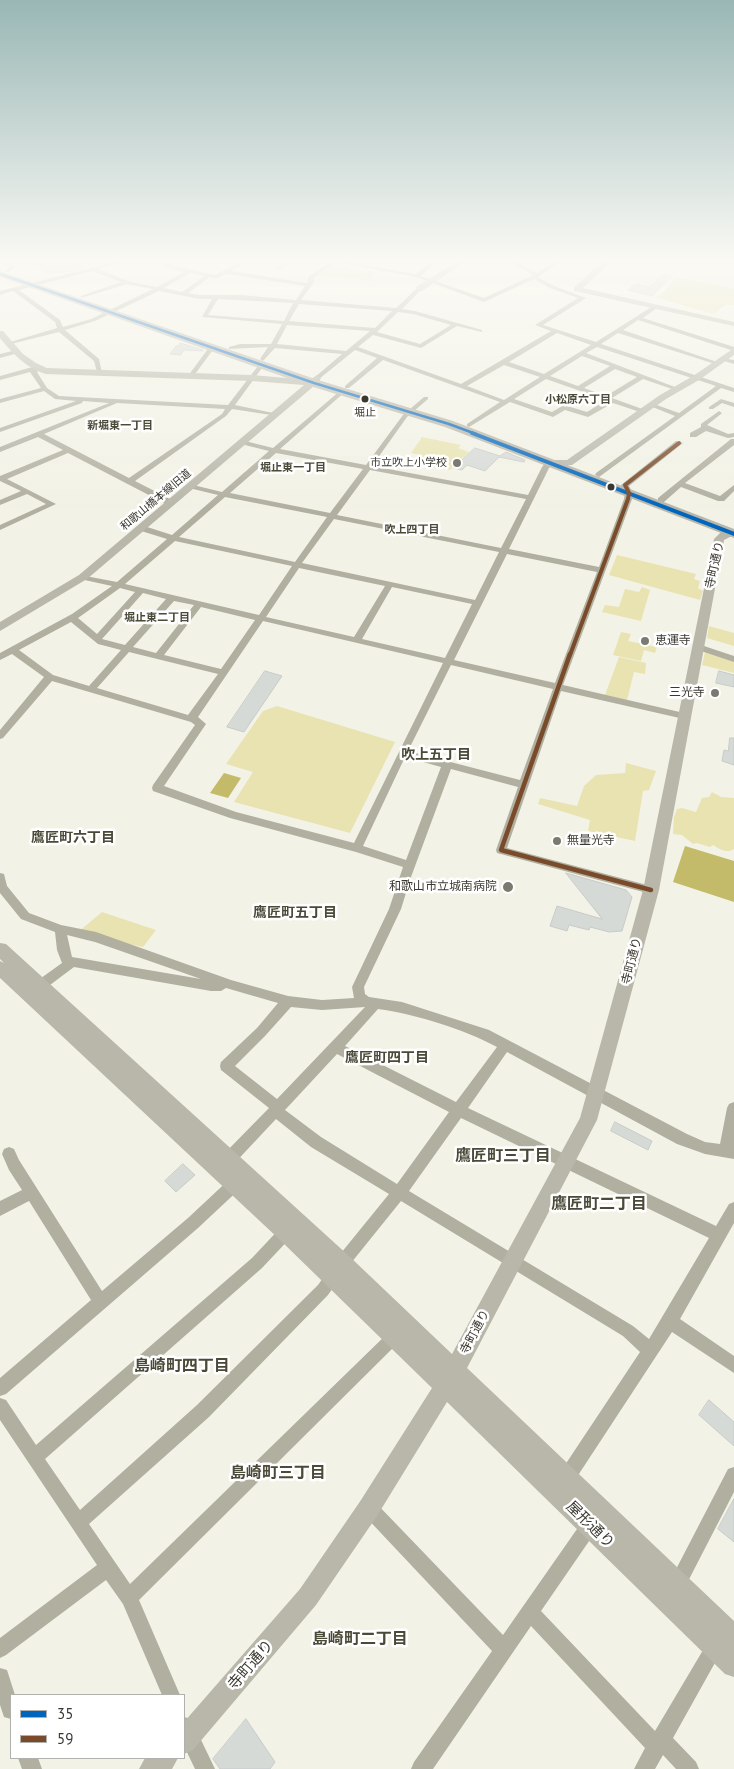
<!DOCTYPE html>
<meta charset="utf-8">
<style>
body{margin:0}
#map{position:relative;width:734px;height:1769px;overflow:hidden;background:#f3f2e6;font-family:"PT Sans",sans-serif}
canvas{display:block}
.legend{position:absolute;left:10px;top:1694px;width:175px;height:65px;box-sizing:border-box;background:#fff;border:1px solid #b0b0ad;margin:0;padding:6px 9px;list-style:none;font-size:15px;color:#3a3931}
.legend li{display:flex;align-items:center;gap:10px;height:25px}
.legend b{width:25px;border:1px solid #b0b0ad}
</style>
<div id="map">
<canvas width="734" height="1769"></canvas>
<ul class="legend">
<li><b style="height:6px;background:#0065bd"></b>35</li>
<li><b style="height:6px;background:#7a4b2a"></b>59</li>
</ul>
</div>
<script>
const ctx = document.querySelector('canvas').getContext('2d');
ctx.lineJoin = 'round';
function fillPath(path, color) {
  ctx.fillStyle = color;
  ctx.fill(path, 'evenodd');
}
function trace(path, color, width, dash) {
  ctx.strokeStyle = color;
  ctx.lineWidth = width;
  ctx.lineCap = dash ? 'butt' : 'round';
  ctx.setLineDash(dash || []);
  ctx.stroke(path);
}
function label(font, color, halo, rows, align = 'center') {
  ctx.font = font + ' "PT Sans","Noto Sans JP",sans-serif';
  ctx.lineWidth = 5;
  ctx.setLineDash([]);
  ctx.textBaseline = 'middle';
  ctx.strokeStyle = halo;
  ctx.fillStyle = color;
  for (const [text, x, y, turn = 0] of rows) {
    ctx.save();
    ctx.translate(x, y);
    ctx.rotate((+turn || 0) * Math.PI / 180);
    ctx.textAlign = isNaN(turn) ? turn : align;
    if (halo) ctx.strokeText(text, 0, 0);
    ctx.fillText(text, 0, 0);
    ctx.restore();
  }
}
fillPath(new Path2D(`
 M326,266L376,272L370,281L319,276L312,278Z
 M678,277L734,288V305L726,304L714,314L657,298Z
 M422,437L461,445L458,448L469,452L450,470L415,462L420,455L411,453Z
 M617,555L696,574L694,579L700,581L698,588L703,591L700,600L609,575Z
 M642,587L650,590L641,621L602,612L605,605L619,607L625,589L639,592Z
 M709,626L734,633V646L707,638Z
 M621,632L631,634L628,641L657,647L655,653L644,650L641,661L613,655Z
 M705,652L734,661V673L702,665Z
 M619,657L646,663L645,674L634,672L627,700L605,695Z
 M277,706L395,742L350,833L234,802L253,772L226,764L263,711Z
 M626,763L656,771L649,790L643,791L635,841L588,831L590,820L538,804L540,798L577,806L584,786L596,775L625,773Z
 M712,792L721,797L734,798V849C726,854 720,849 713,845L710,847L697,843L693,844L682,835L673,834L674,817L677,809L682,808L696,812L702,798L709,797Z
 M102,912L156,930L143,947L77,933Z`), '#e8e3b1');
fillPath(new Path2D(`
 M224,773L241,778L228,798L210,793Z
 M685,846L734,861V902L673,882Z`), '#c3bb69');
const building = new Path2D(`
 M32,262H75L85,268L60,273L46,272Z
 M664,274L672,276L652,296L628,290L636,284L649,287Z
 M180,343L203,350V351L184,350L181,355L170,354L176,346H178Z
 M475,448L500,456L506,452L525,460L524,462L499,457L485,471L467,465L462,470L454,468Z
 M265,671L282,676L244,732L227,727Z
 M719,671L734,675V687L716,683Z
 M730,738H734V765L722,761L724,750L728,751Z
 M566,873L626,890L632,897L622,931L609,932L590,927L589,930L569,925L567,931L550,926L557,906L602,919Z
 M615,1122L652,1141L648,1150L611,1131Z
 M183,1164L195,1175L176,1192L165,1181Z
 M709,1400L734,1422V1446L699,1415Z
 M734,1499V1542L718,1529Z
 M246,1719L275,1762L270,1769H220L213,1759Z`);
fillPath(building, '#d6dad7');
trace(building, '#c7cbc8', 1);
fillPath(new Path2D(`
 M1,262H8L15,267L9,272H5L8,267Z
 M115,262H124L98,269L131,282L157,287L184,272L164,267V265L170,262H177L171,265L215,275L240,262H247L231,271L308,283V277L330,262H336L313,278L315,281L301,300L396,308L417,288H421V290L402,309L415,311L482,330V332L457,326L421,348L373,335L358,347L461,384L551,331L535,325L578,298L550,288L534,279L484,302L416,277L336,262H347L416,274L431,262H437L421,276L484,298L533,275L510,262H517L537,273L554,262H561L538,277L554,286L586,298L543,325L596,342L653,306H657V308L643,318L734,347V351L638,320L623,330L720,363L715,364L618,333L601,344L734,388V392L721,388L599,477L595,475L596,473L675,416L650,406V404H654L679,413L716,386L597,347L586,353L680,389L675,390L643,379L612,398L645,410V412L643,413L613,403L588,417L565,410L553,417L510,402L469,427L467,426V424L500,402L383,360L349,388H345V386L377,358L355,350L319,379H315V377L342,354L275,348L263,361L260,359L268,347L229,349V347L240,344H271L282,324L202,317L212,299H200L159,291L95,321L65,330L99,359L102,373L97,372L94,361L59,332L7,345V343L57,328L55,322L13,291L0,295V291ZM92,271L121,282L81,296V298L127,284L153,289L91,319L63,327L60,320L19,290ZM190,273L204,276L182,292L164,288ZM226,274L305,286L296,300L241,295H200L188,293L210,277L216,279ZM218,299L293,303L284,321L208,315ZM299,304L392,311L375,328L289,321ZM398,312L413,314L451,325L420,344L377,332ZM287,325L370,331L346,351L277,344ZM557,333L591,345L544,374L509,362ZM582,356L610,366L578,386L550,376ZM504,365L540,377L504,400L467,386ZM615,369L637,377L606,396L584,388ZM546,379L606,400L587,412L564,405L552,412L514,399Z
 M285,262H292L280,270H276V268Z
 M591,262H601L607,264L604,266Z
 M210,346L215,347L193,377H189L188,376Z
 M16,350L19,352L18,353L0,358V354Z
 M721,358L734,360V364L721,360Z
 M265,363L267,364V366L262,368L235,405L278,414V416L232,409L226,416L135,481L174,501V505H168L68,453L7,479L56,504L0,530V525L46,504L27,494L0,505V500L21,491L0,481V476L63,450L38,437L0,452V447L109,403L83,401L82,403L0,432V428L76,401L55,399L44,391L0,403V399L41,388L30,372L0,380V376L36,366L41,369L37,372L47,388L59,396L228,405L258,366ZM117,403L225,409L222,414L129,478L44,434Z
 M341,390L346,391L280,449L366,465L403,415L424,397H428V399L407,417L372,466L528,495L542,467L547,461H553L554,463L549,468L509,549L599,567L624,499L625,493L621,485L676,441L683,443L629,486L633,493L632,499L563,685L684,713L689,716L684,719L561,691L507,848L651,886L655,887L657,890L655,893L651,894L497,853L496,850L518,787L451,769L411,877L401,909L364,987L365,994L369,997L402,1002L489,1030L687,1134L705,1142L720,1144L727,1108L729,1104L734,1102V1159L705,1154L677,1144L507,1052L468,1108L716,1226L729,1204L734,1202V1223L680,1319L734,1356V1373L672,1332L573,1483L567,1485L561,1483L559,1477L561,1471L640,1352L623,1336L401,1201L347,1268L328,1295L209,1417L89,1524L130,1584L390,1331L395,1328L400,1331L403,1336L400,1341L139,1600L180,1695H162L123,1604L106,1580L6,1655L0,1658V1638L97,1565L0,1420V1398L6,1400L36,1445L252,1258L284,1224L289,1222L294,1224L296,1229L294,1234L262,1268L45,1459L80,1510L197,1405L318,1285L337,1258L389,1194L311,1147L276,1119L230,1168L225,1170L220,1168L218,1163L220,1158L269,1108L221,1070L220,1066L221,1062L257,1028L278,1003L226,988L221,991H211L74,967L38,994L34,995L30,994L28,990L30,986L62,963L57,950L55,932L21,919L0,893V873L4,874L7,886L29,913L61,925L96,932L231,980L288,996L322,1000L354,998L352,987L389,909L403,867L356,852L230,818L153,791L152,788L153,785L195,725L191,722L52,681L3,738L0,739V730L44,677L12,654L0,660V653L72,614L112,586L80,579V575L117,582L167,539L138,530V526H144L172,535L218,495L189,488V484L222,492L269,451L241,444V440L273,448ZM276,453L363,469L330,513L230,493ZM370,470L526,499L501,548L337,515ZM225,497L327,517L295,562L179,537ZM334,519L499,552L475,600L302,563ZM175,541L292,566L259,615L125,584ZM507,554L597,572L555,683L454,660ZM299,568L385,586L354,637L266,617ZM392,587L472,604L445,658L362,639ZM120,588L135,592L97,634L78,618ZM143,593L166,599L125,645L102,639ZM174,601L194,605L156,653L133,647ZM201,607L255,620L221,669L164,655ZM263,621L443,663L354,843L236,812L164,786L206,724L198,717ZM71,622L98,644L121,650L89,686L53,675L19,650ZM129,652L218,674L188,715L97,688ZM451,665L553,689L520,780L408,751ZM405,757L441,767L406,860L363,846ZM67,935L95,942L201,979L72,957ZM291,1007L322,1010L365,1007L277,1099L235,1066L265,1036ZM378,1009C415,1014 464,1029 497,1047L456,1102L345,1046ZM337,1054L449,1112L397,1184L321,1137L285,1110ZM461,1118L709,1238L649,1339L633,1326L409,1191Z
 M721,399L734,403V407L722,403L713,409H709V407Z
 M719,411L722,413L721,414L707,425L728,434L734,433V437L728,438L706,431L696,437H690V433L701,427V424Z
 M731,439H734V445L685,483L720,496L734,485V491L724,501H718L681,487L664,502H658V498Z
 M698,644L734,656V662L695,649V645Z
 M9,1147L14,1149L19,1160L102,1291L188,1218L234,1175L239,1173L244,1175L246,1180L244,1185L198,1228L6,1394L0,1396V1378L91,1300L29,1201L0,1216V1201L22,1190L9,1170L2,1154L4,1149Z
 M734,1467V1492L684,1589L678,1592L672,1589L669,1583L672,1577L728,1469Z
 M369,1500L375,1502L503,1635L584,1519L590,1516L596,1519L599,1525L596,1531L541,1611L655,1731L709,1640L715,1637L721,1640L724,1646L721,1652L673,1738L696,1762L699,1769H676L663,1755L655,1769H634L645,1748L531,1626L433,1769H411L414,1762L492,1651L363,1514L361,1508L363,1502Z
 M0,1668L7,1670L15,1695H11V1719L4,1717L0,1705Z
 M184,1717L191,1719L215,1769H195L184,1746Z
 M18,1758H38L42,1769H22Z`), '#b0afa0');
fillPath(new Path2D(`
 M456,262H465L422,291H416V287Z
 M603,262H611L583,288L734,322V326L574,291V287Z
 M0,331H3L23,354L36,363L47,368L252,375L310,380L317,375L321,378L317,385L314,386L87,579L0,631V622L79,575L304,385L252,381L46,374C26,368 13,354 0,338Z
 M734,348V355L699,380L666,399L572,465L550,466L545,463L550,460H567L660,395L693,376Z
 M734,529V535L724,540L659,890L597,1120L467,1368L734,1621V1677L725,1674L447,1402L377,1516L316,1605L193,1750L184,1754V1722L300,1589L361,1500L432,1388L279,1239L0,978V961L4,963L0,959V943L6,944L349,1256L452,1354L580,1118L643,890L714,539L721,532Z
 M145,1758H178L172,1769H139Z`), '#b8b7a9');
fillPath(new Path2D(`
 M0,271L318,380L453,421L734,529V538L445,427L310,386L0,277Z`), '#b8b6a8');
trace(new Path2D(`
 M0,274L314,383L449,424L476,434`), '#0065bd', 2.5);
trace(new Path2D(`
 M472,433L734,534`), '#0065bd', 4);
trace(new Path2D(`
 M570,655L628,499L629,493L625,485L679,443`), '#7a4b2a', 4);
trace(new Path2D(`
 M570,654L501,850L651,890`), '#7a4b2a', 4.5);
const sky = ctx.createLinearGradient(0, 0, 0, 509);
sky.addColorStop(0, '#99b7b5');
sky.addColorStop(0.51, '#faf9f4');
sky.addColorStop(1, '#faf9f400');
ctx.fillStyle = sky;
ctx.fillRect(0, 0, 734, 509);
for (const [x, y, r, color] of [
 [365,399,4.5,"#3a3931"],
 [457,463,5,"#7b7a70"],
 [611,487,4.5,"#3a3931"],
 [645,641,5,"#7b7a70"],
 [715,693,5,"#7b7a70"],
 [557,841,5,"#7b7a70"],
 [508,887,6,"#7b7a70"]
]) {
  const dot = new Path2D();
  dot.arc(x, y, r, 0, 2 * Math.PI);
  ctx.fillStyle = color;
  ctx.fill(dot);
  trace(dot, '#fff', 2);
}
label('bold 11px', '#4b4937', '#fff', [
 ["小松原六丁目",578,400],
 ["新堀東一丁目",120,426],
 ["堀止東一丁目",293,468],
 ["吹上四丁目",412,530],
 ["堀止東二丁目",157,618]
]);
label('11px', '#3a3931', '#fff', [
 ["堀止",365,413]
]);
label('11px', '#3a3931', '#fff', [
 ["市立吹上小学校",447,463]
], 'right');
label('11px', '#3a3931', '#fff', [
 ["和歌山橋本線旧道",156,500,-40]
]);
label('12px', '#3a3931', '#fff', [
 ["寺町通り",715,565,-77],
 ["寺町通り",632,961,-76],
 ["寺町通り",475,1332,-62]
]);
label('12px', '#3a3931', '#fff', [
 ["恵運寺",655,641],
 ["三光寺",705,693,"right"],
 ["無量光寺",567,841],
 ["和歌山市立城南病院",497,887,"right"]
], 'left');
label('bold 14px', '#4b4937', '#fff', [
 ["吹上五丁目",436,755],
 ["鷹匠町六丁目",73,838],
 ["鷹匠町五丁目",295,913],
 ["鷹匠町四丁目",387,1058]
]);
label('15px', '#3a3931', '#fff', [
 ["屋形通り",590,1525,44],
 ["寺町通り",251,1665,-49]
]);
label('bold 16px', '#4b4937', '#fff', [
 ["鷹匠町三丁目",503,1156],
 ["鷹匠町二丁目",599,1204],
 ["島崎町四丁目",182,1366],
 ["島崎町三丁目",278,1473],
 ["島崎町二丁目",360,1639]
]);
</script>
